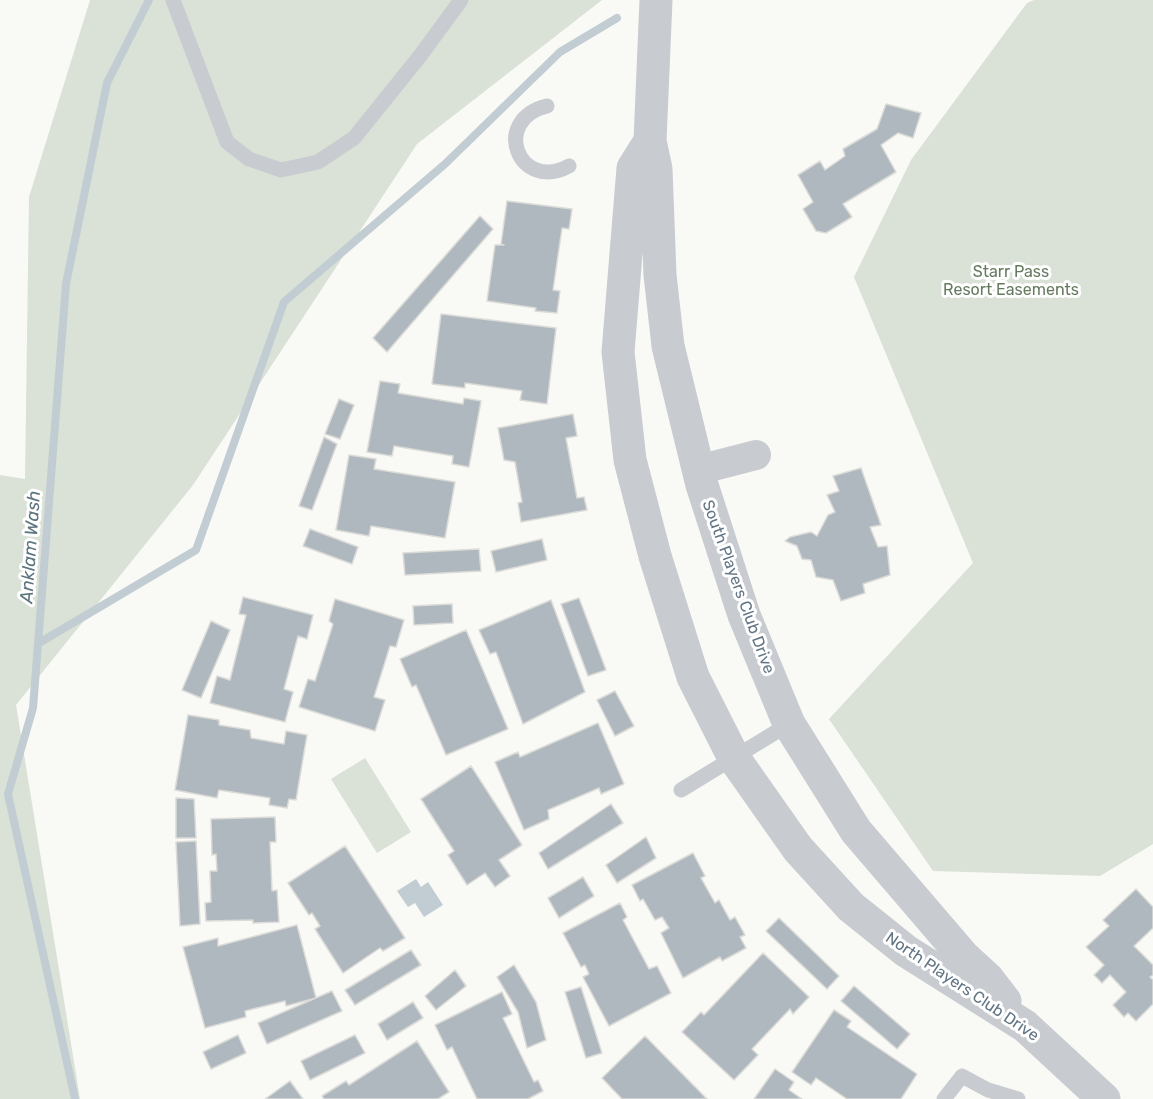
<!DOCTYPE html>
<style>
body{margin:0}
canvas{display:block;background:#f9f9f6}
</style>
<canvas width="1153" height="1099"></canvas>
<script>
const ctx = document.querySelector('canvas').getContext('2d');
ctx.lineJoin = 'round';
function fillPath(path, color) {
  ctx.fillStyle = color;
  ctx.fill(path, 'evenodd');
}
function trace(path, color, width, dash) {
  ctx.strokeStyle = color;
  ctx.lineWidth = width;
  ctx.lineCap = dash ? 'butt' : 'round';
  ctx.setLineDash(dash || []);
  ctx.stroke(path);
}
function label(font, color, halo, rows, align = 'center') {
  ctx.font = font + ' Rubik,sans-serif';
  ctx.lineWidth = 6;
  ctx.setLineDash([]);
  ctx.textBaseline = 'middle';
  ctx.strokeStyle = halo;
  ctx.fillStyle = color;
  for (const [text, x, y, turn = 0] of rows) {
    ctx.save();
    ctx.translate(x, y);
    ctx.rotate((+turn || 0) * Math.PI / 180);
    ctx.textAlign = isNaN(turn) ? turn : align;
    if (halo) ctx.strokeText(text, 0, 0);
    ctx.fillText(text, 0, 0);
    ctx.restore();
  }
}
fillPath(new Path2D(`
 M90,0H602L417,144L193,485L16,705L80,1099H0V475L25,479L29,197Z
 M1034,0H1153V844L1100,876L933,871L829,719L973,563L854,277L911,160L1027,3Z
 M365,758L411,832L377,853L331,779Z`), '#dae1d6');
fillPath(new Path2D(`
 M416,879L421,887L428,882L443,905L424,917L415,903L408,907L397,891Z`), '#c1cdd2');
trace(new Path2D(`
 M39,643L196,550L284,302L445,164L560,52L617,18L615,19
 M75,1099L8,794L33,708L66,284L107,83L149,0`), '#c1cdd2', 8);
const building = new Path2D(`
 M886,104L921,113L913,138L898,133L881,145L896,172L843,204L852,217L826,233L816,231L803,209L813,202L798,175L820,161L825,170L845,156L843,149L877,129Z
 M507,201L572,209L569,229L562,228L553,290L560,291L557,313L535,311L536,308L487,301L495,245H504L501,244Z
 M480,216L493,229L387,352L373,338Z
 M441,314L556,328L547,404L520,400L522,391L465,383V388L432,384Z
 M380,381L400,384L398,393L463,404L464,398L481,401L469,467L452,464L453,456L394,446L392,456L367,452Z
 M339,399L354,405L340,439L325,434Z
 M573,414L577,436L566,438L577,498L584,497L587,510L521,522L518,503L522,502L515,462L504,460L498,428Z
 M324,437L337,444L312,510L299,506Z
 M349,455L376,459L374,469L455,482L445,538L371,526L369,536L336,530Z
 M861,468L881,525L870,527L878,547L887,546L890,575L863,584L865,593L841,601L833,580L816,577L811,560L802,559L797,546L785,541L790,537L811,532L817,536L828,515L835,512L827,495L839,491L833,476Z
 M310,529L358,547L352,564L303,546Z
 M542,539L547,560L496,572L491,551Z
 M479,549L481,571L405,575L403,553Z
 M243,597L313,615L307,639L298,636L284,689L293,692L285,722L210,703L217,676L230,680L246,615L239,614Z
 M579,598L606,670L588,676L561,604Z
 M335,599L404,620L396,647L390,646L374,697L385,700L375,731L299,707L308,679L315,681L333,624L329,621Z
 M551,600L585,692L523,724L496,652L490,654L479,630Z
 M452,604L453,623L414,625L413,606Z
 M211,621L230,630L201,698L182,690Z
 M466,630L508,729L446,755L416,685L412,687L400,659Z
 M615,691L634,726L615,736L597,700Z
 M188,715L219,720V725L250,730L251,738L284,744L286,731L307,735L296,800L289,799L287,808L269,805L270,798L219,790L217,798L175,790Z
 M598,723L624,784L601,794L599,788L548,810L549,819L524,830L495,762L518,752L520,757Z
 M471,766L522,845L499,860L510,876L495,887L485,873L467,885L448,855L454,851L421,799Z
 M176,798L194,799L196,838H176Z
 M611,804L623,823L548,869L539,853Z
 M275,817L276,842H270L272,891L277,890L279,922L253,923V920L206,921L205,903L211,902L210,871H217L216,854L212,855L211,819Z
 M646,837L656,858L617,883L606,865Z
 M196,841L200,924L180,926L176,842Z
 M345,846L405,938L383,951L380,948L343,973L315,929L320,926L312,913L309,915L288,883Z
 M693,853L705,876L701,878L715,903L719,900L730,920L735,917L745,935L740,937L746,948L722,961L720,957L683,978L661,933L669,928L662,917L655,920L643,899L640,901L632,885Z
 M583,877L594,896L559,918L548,898Z
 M1136,889L1153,907V928L1134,946L1153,965V975L1150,977L1153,980V1004L1136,1021L1128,1013L1124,1017L1113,1005L1126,992L1110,975L1102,983L1094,975L1104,965L1086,947L1109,926L1103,920Z
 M620,903L627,917L623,920L649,969L657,966L671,993L609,1026L583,977L589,974L585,965L581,967L563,933Z
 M779,918L839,976L827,989L766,931Z
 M297,925L316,998L286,1006L285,1001L245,1011L246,1017L205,1028L183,947L218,938V946Z
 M411,950L421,965L355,1005L345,990Z
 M763,953L809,997L793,1014L790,1009L752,1049L758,1055L734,1080L682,1032L701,1012L704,1015Z
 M514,965L536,1002L546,1040L527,1048L518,1012L497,977Z
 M455,970L466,986L436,1010L425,996Z
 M854,986L910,1034L897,1049L841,1001Z
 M581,987L602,1053L586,1058L565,992Z
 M332,991L342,1011L267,1044L258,1023Z
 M502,992L512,1014L503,1018L534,1082L538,1080L543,1091L528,1099H477L452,1047L447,1050L435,1025Z
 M413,1002L423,1018L387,1040L378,1024Z
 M834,1010L851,1021L847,1027L917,1074L901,1099H847L816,1078L811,1085L792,1072Z
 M238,1035L246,1053L211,1069L203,1052Z
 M355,1035L365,1053L310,1080L301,1061Z
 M645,1036L707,1099H622L602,1078Z
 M417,1041L449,1092L438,1099H324L322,1096L346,1081L349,1085Z
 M775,1069L794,1082L789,1090L802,1099H754Z
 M290,1081L303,1099H265Z`);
fillPath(building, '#afb8be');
trace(building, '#dbdbd8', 1.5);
trace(new Path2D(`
 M173,0L227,142L249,159L281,170L318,162L354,138L420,56L461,0
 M547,106C490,120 519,193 569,166
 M681,790L789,724
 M944,1099L962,1076L988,1090L1018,1099`), '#c8ccd0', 15);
trace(new Path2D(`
 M698,470L756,455`), '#c8ccd0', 30);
trace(new Path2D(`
 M656,0L650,141L656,169L660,275L668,346L702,485L744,615L789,724L856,831L964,957L988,979L1005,1001
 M650,141L633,168L618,352L630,460L655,556L693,677L734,758L798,849L851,907L906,951L1025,1026L1104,1099`), '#c8ccd0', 33);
label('16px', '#667a60', '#fff', [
 ["Starr Pass",1011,272],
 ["Resort Easements",1011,290]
]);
label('16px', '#617584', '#fff', [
 ["South Players Club Drive",738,587,70],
 ["North Players Club Drive",962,987,34]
]);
label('italic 18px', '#5c757e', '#fff', [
 ["Anklam Wash",31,547,-86]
]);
</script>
